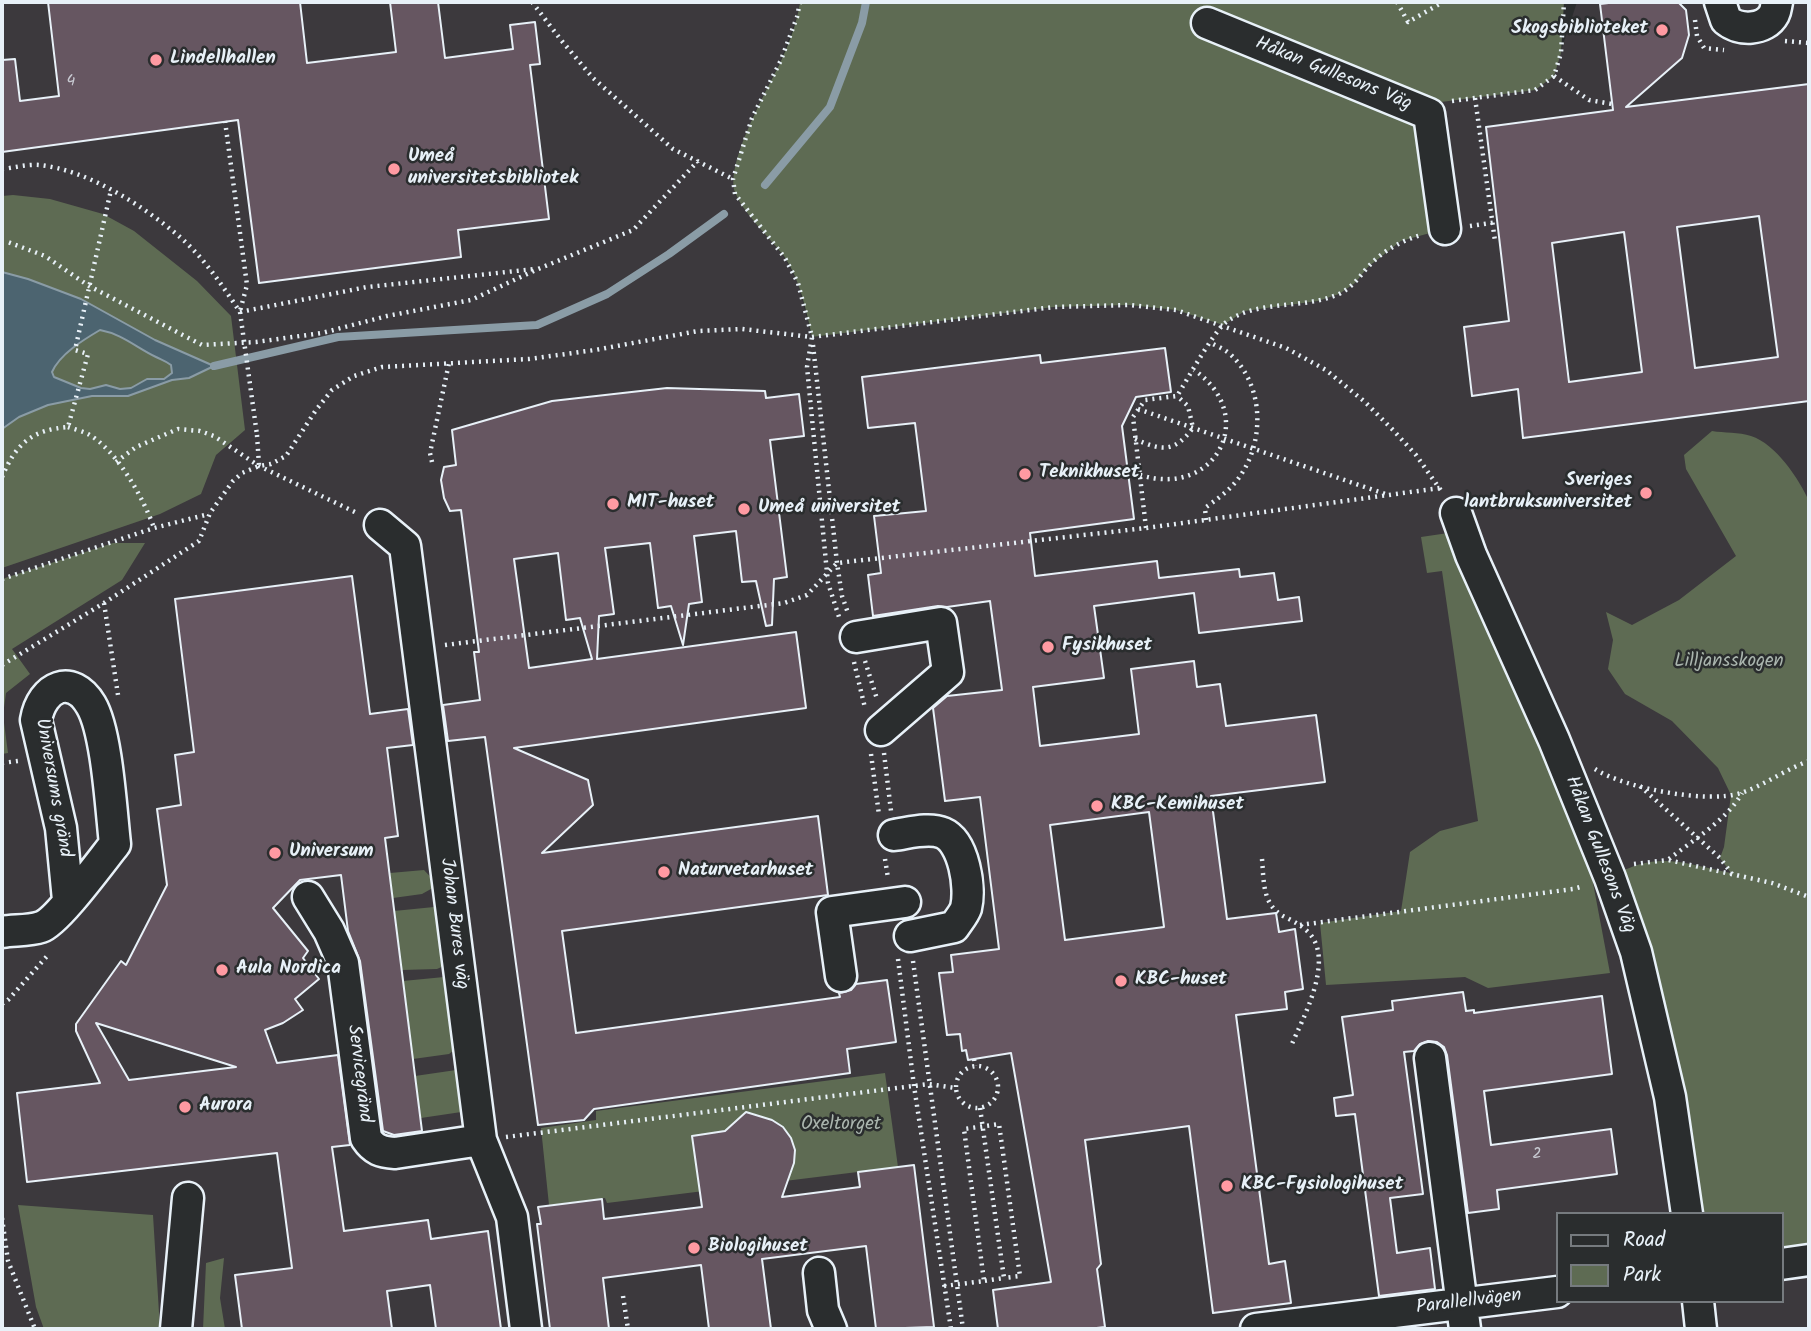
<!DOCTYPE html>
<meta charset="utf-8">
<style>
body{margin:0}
#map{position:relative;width:1811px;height:1331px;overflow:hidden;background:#2a2d2e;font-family:Kalam,sans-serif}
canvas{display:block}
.frame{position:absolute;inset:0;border:4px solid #e8f1f8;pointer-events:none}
.legend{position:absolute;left:1556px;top:1212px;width:228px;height:91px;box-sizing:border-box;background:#2a2d2e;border:2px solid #767b7f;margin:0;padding:9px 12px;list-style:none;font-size:21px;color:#e8f1f8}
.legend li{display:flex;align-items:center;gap:14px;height:35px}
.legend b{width:35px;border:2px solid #767b7f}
</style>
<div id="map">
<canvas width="1811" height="1331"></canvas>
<div class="frame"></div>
<ul class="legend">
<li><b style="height:9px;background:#2a2d2e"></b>Road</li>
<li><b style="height:19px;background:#5e6b53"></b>Park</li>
</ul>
</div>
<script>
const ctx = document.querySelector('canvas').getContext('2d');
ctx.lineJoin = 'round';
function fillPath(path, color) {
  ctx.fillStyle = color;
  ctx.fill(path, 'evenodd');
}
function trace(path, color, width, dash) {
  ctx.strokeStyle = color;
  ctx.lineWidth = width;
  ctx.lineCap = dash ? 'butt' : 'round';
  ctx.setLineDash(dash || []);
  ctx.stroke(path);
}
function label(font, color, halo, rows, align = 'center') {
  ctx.font = font + ' Kalam,sans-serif';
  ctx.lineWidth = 5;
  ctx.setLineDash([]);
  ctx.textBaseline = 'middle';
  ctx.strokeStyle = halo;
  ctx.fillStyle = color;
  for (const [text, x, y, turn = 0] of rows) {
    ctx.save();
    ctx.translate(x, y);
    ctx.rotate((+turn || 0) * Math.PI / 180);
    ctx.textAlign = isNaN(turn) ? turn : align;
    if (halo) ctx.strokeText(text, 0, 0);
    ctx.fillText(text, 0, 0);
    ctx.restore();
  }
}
fillPath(new Path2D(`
 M2,2H800L797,17L781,60L752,118L735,194L785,258L798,283L812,337L1054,307L1129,305L1176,310L1223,325L1245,311L1318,301L1355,283L1368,267L1401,241L1445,229L1434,106L1441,102L1552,78L1577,2H1809V1329H2ZM1557,1214H1781V1301H1557Z`), '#3c393d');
fillPath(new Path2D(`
 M800,2H1564L1561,53L1554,76L1535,90L1441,102L1434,106L1445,229L1401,241L1368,267L1355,283L1339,294L1318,301L1245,311L1223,325L1176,310L1129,305L1054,307L812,337C806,309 800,280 784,256C771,239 742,212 735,192C725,164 767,90 780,63C789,44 797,23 800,2Z
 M13,195L50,199L103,214L134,231L197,281L231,316L245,430L216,455L201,494L160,514L2,568V196Z
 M1712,431C1724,433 1739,432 1751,436C1776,444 1799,479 1809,501V1260L1781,1264V1214H1687L1610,878L1593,883L1610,973L1488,988L1465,977L1326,985L1320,923L1401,911L1410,852L1440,831L1478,821L1442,571L1427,573L1421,537L1462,531L1611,877C1657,850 1682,863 1731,873L1720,858L1724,847L1731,795L1718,768L1672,721L1625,694L1608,669L1613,640L1606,612L1632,625L1679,600L1736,556L1686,469L1684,455Z
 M113,543H145L122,580L12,649L30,674L6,693L3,715L8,753L2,754V579Z
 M424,870L438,885L422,894L393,898L390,873Z
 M434,907L440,913L446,965L437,969L402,970L394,911Z
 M444,977L451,984L458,1047L449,1054L413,1059L403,981Z
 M463,1069L468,1111L421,1118L415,1076Z
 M885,1073L898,1167L607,1203L605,1198L549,1205L541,1128L596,1120V1111Z
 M18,1205L153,1215L160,1329H44L36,1307Z
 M224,1258L220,1298L225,1329H203L206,1263Z`), '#5e6b53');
const water = new Path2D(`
 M2,272L28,279L81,299L155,340L214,366L189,378L172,380L128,396H92L48,405L19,417L2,429ZM100,330C122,334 137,348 156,357C162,360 166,361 171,365L172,373L164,379H147L131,388L120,389L106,385L90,389L81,388L54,377L52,372C60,354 83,340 100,330Z`);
fillPath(water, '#4c6470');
trace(water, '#8a9ca6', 2);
trace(new Path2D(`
 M765,185L830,107L862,23L866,2
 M214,366L338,337L537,325L607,294L669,254L724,214`), '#8a9ca6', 8);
const building = new Path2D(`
 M48,2H300L307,63L396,52L390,2H438L445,58L513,49L510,25L535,22L540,64L530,65L549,219L458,230L461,257L259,283L238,120L2,152V60L15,59L20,101L59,96Z
 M1617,2H1678L1686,10L1689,35L1682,58L1626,107L1809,84V401L1523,438L1518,389L1472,396L1464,327L1509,321L1486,127L1613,110L1600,4ZM1759,216L1778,357L1695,368L1677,227ZM1624,232L1642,372L1569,382L1552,243Z
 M1165,348L1171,392L1136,397L1122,426L1134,519L1030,533L1035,576L1157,561L1159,578L1239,569L1240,577L1274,573L1278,600L1299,597L1302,621L1199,633L1194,593L1094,606L1104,678L1033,687L1040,746L1139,734L1131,669L1194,661L1197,687L1220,684L1226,726L1316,715L1325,782L1211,796L1227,919L1276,913L1279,932L1295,929L1303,989L1285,992L1287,1009L1236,1015L1269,1264L1285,1261L1291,1303L1213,1313L1189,1126L1085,1140L1101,1264L1097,1269L1105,1327L1088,1329H998L993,1290L1051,1282L1011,1053L968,1060L966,1050L962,1051L960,1034L947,1035L939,973L953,972L951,955L999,949L980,797L945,801L933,708L947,696L1002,690L990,601L947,607L938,606L873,616L868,575L881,573L874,516L926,511L915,423L868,428L862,377L1040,355L1041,363ZM1149,812L1164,927L1065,940L1050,825Z
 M667,388L765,391L766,398L799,394L804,436L770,440L787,577L774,579L772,625L766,626L756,581L742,582L736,531L694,536L702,602L689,604L683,645L671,606L658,608L650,543L605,548L614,614L599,616L597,659L796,632L806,708L514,748L588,780L593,805L542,853L818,816L828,895L562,931L576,1033L840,997L839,993L851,990L856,984L887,980L896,1042L847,1049L850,1073L594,1109L584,1120L538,1125L485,737L448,741L443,705L480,700L474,652H479L461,510L450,511L444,498L441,480L444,467L456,465L452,430L552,401ZM558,553L566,620L580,618L592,659L529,668L514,559Z
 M352,576L370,714L408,709L413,745L387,748L398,836L385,838L422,1131L394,1135L383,1131L360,961L348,931L341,875L300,880L273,908L308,951L303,958L319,979L295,999L303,1010L283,1023L265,1030L277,1063L338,1055L350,1145L332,1147L344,1231L428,1220L431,1239L488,1231L501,1329H436L430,1285L387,1291L392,1329H242L235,1275L292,1268L277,1153L27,1182L17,1093L100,1083L76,1031V1024L121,961L126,965L167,885L157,809L181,805L175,755L194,752L175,599ZM96,1023L236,1067L129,1080Z
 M1463,992L1466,1011L1474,1010V1013L1602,996L1612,1074L1484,1091L1491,1145L1611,1129L1617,1174L1497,1190L1499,1209L1468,1213L1447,1055L1444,1047L1437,1042L1428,1041L1420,1044L1414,1051L1404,1052L1423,1194L1390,1198L1397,1253L1430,1248L1435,1289L1379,1296L1355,1114L1336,1116L1334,1098L1353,1095L1342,1017L1393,1010L1392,1001Z
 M746,1112L772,1120L783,1127L791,1138L795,1150L794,1163L782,1197L860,1187L858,1172L914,1165L934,1327L876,1329L866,1246L762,1259L771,1329H709L701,1265L603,1278L609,1329H550L537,1224H541L538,1207L602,1199L604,1219L702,1207L692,1136L725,1131Z`);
fillPath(building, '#665661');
trace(building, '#e8f1f8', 2);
const minor = new Path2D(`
 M1720,2L1726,20C1739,31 1765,31 1774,14C1776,10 1776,6 1777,2
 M1207,23L1429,114L1445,229
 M1456,513L1471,555L1554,740L1610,878L1636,952L1670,1097L1687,1214
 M380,525L405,546L481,1140L512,1217L526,1329
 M856,637L941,623L948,672L881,730
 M894,835C909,833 929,827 943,833C964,842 971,888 966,908C964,914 958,921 954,927L910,936
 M308,897L329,931L343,963L366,1138C374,1150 381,1152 395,1153L481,1140
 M2,932C14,930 29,931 41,927C57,922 102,860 115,844C111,809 107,732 91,705C72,673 42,686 36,720L61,828L68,900
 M841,976L832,912L905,902
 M1430,1058L1465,1329
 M1781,1264L1809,1260
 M819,1273L823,1310L831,1329
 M1698,1301L1701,1329
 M176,1329L188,1198
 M1256,1329L1557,1292`);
trace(minor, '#e8f1f8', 35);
trace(new Path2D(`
 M532,2L561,40L593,78L636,116L673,149L733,179
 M800,2L797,17L781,60L752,118L733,179L735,194L785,258L798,283L812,337L807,367L828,583L839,617
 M1397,2L1408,22L1443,2
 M1695,20L1697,36L1704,48L1724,50
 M1785,41L1809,43
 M1554,76L1589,100L1612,104
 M1475,98L1495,241
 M1452,101L1535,90L1554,76L1561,53L1564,2
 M225,121L247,285L240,311
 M2,169C13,168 27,164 39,165C88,170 142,205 180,237C204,258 222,285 240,312
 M1470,226L1497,222
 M2,242H8L45,256L89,286L202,345L256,342L322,333L387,316L471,300L538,269L633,230L698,161
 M240,312L367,287L534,269
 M813,345L837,563L842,596L848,613
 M1138,409L1388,495
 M68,427C74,429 82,431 88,434C117,450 144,499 154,528
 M257,435L259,465
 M1135,439C1162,451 1174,453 1193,428L1188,406L1177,396
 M116,462L136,447L178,429L200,431L214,436L259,466L359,514
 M432,462L430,453L449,363
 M1140,475C1217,499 1259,414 1194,370
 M2,477C16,444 31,430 68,427L88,354L75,350L111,190
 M1206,520L1205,508C1217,499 1229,491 1238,479C1265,443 1265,386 1230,354C1224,349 1217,346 1211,343
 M1146,528L1133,417L1145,400L1177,396C1187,380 1213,333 1225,323C1256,299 1303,310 1339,294C1351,288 1358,279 1366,269C1381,252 1400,241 1421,235
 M2,579L154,528L209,514
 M104,603L118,695
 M445,645L784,603L807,595L837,563L1146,528L1440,488
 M865,661L877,699
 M854,662L865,708
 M2,665L104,603L199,541L210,513L233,481L242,473L259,466L271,464L286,456L316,410L332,390L354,376L382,367L529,359L595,350L698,331L742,329L812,337L1054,307L1129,305L1176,310L1286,348L1326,370L1365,402L1393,430L1416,455L1442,492
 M884,753L891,811
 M871,754L879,815
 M2,763L18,761
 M1595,769C1624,788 1707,804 1741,793C1765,785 1786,769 1809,761
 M1640,786L1720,858L1732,874
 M885,859L888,878
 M1262,859C1264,881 1262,904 1283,916C1293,921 1303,926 1310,934C1334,962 1303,1018 1291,1046
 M1669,859C1693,840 1727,820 1742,793
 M1634,864L1668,860L1772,883L1809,897
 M1300,925L1573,889L1584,886
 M898,959L914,1086L951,1329
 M913,961L963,1329
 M2,1004L8,1000L49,954
 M974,1059L975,1066
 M956 1087a21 21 0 1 1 42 0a21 21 0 1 1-42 0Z
 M980,1108L1004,1278L984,1281
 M506,1137L929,1084L955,1088
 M2,1218L8,1261L35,1329
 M944,1286L984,1281L964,1129L999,1124L1020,1276L1004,1278
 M623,1296L628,1329`), '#e8f1f8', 4.5, [2, 5]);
trace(minor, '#2a2d2e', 30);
trace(new Path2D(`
 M240,312L257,435`), '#e8f1f8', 4.5, [2, 5]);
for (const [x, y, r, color] of [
 [1662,30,7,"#ff9aa2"],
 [156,60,7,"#ff9aa2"],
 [394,169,7,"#ff9aa2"],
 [1025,474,7,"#ff9aa2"],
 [1646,493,7,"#ff9aa2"],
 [613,504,7,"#ff9aa2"],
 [744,509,7,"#ff9aa2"],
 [1048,647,7,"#ff9aa2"],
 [1097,806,7,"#ff9aa2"],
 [275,853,7,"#ff9aa2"],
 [664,872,7,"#ff9aa2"],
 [222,970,7,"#ff9aa2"],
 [1121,981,7,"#ff9aa2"],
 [185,1107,7,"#ff9aa2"],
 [1227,1186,7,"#ff9aa2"],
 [694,1248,7,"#ff9aa2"]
]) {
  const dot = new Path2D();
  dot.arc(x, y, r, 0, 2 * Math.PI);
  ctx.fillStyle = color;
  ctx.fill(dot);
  trace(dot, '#2a2d2e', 2.5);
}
label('16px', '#c8cad2', null, [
 ["4",71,82],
 ["2",1537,1155]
]);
label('bold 19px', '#e8f1f8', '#2a2d2e', [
 ["Skogsbiblioteket",1648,30,"right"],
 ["Lindellhallen",170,60],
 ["Umeå",408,158],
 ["universitetsbibliotek",408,180],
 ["Teknikhuset",1039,474],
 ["Sveriges",1632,482,"right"],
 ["lantbruksuniversitet",1632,504,"right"],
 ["MIT-huset",627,504],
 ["Umeå universitet",758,509],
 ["Fysikhuset",1062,647],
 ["KBC-Kemihuset",1111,806],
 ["Universum",289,853],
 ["Naturvetarhuset",678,872],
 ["Aula Nordica",236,970],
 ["KBC-huset",1135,981],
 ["Aurora",199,1107],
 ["KBC-Fysiologihuset",1241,1186],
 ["Biologihuset",708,1248]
], 'left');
label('19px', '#e8f1f8', '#2a2d2e', [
 ["Håkan Gullesons Väg",1333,75,22],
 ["Universums gränd",52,788,80],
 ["Håkan Gullesons Väg",1599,855,69],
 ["Johan Bures väg",453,924,83],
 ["Servicegränd",358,1074,83],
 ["Parallellvägen",1469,1303,-7]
]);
label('19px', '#aab5ae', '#2a2d2e', [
 ["Lilljansskogen",1729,663],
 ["Oxeltorget",841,1126]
]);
</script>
